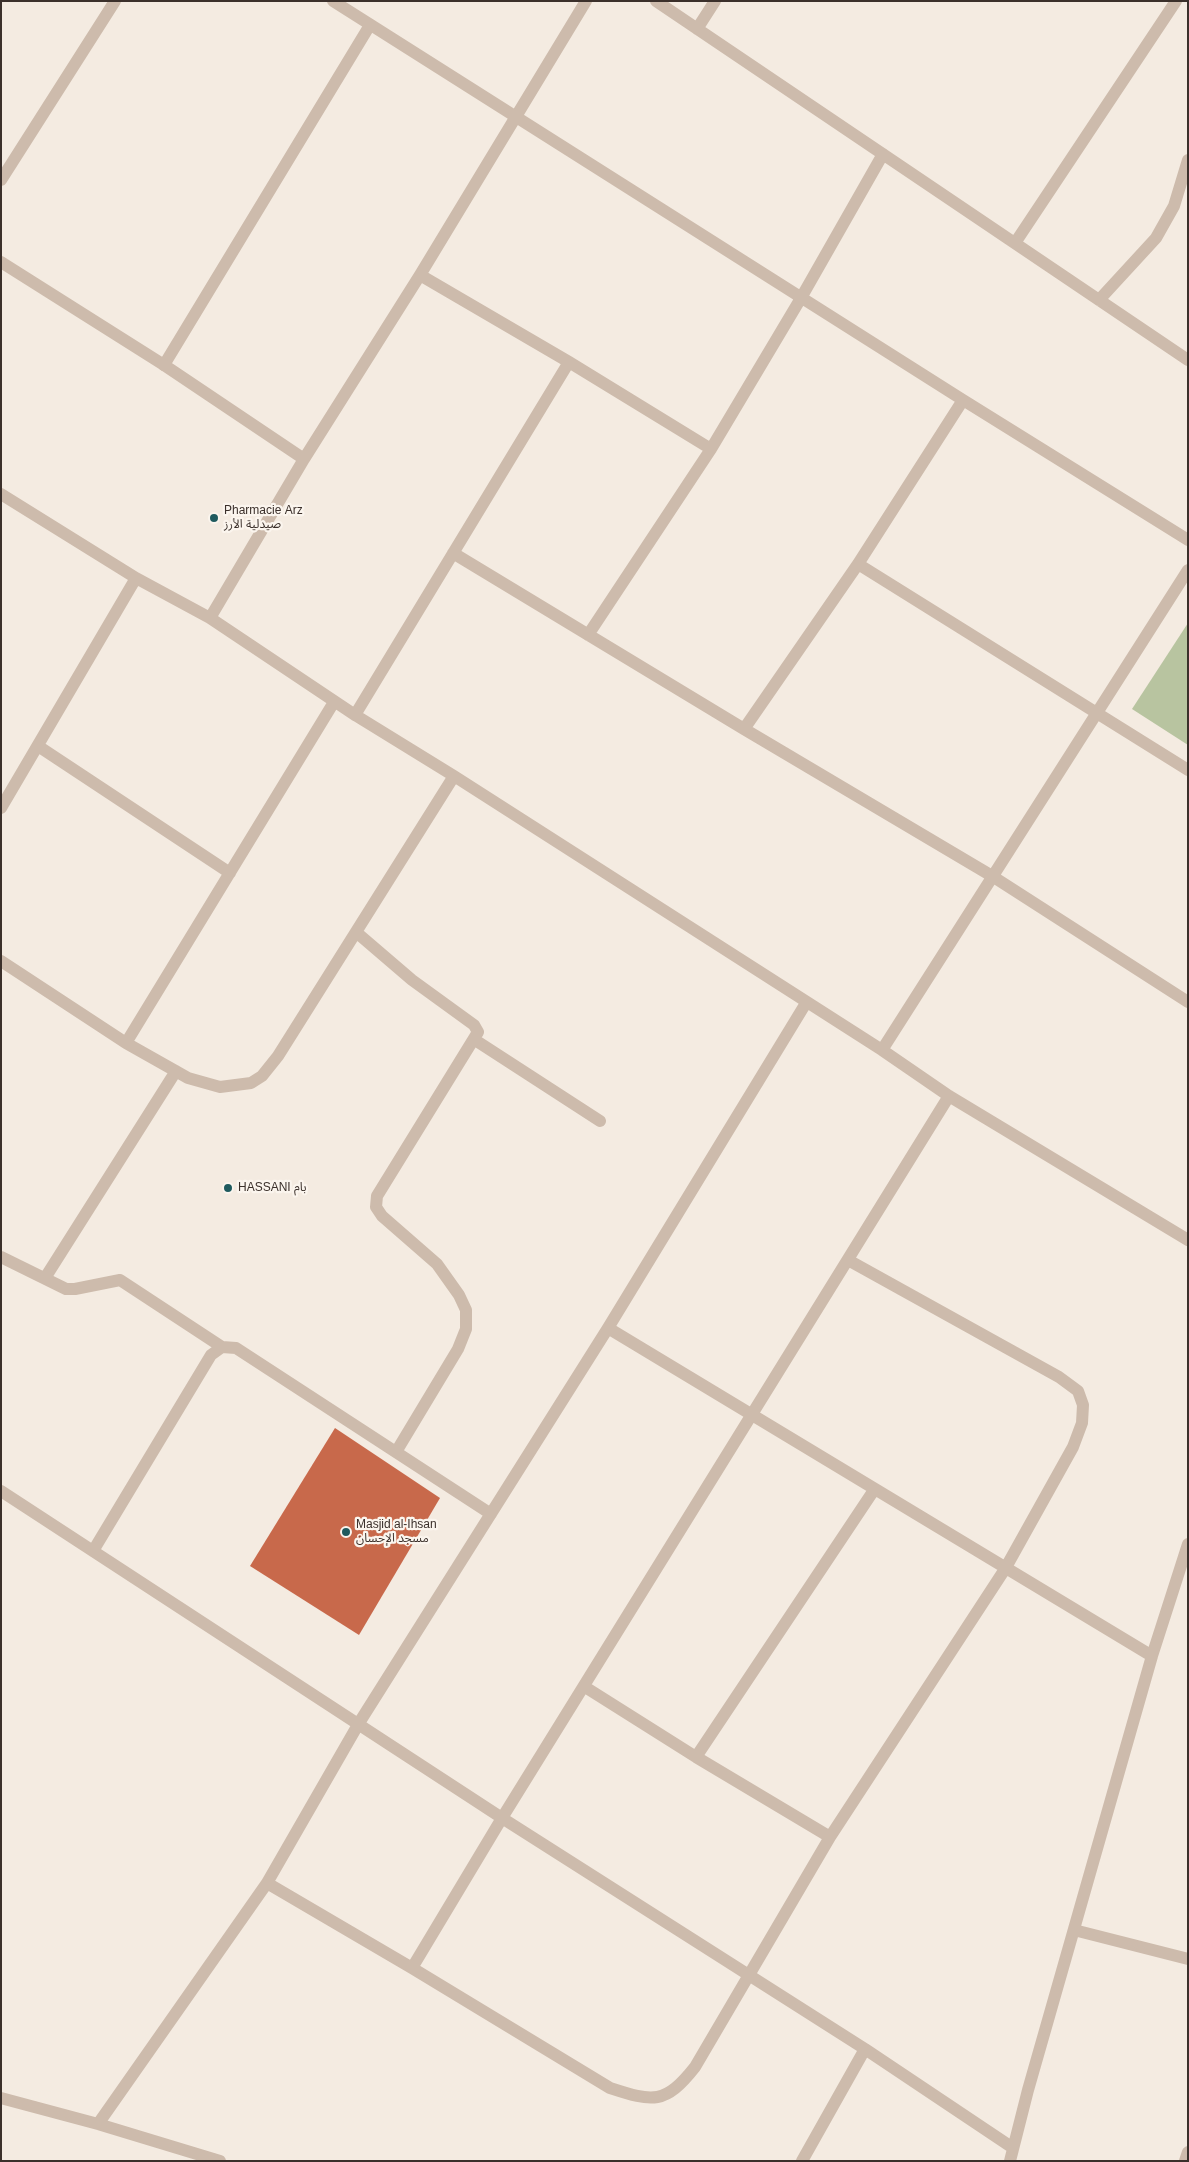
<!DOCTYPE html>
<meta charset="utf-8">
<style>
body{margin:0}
#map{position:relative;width:1189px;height:2162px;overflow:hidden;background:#f4ebe1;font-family:Helvetica,sans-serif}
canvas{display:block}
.frame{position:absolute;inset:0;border:2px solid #3b302b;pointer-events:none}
</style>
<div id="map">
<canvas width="1189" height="2162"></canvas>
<div class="frame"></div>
</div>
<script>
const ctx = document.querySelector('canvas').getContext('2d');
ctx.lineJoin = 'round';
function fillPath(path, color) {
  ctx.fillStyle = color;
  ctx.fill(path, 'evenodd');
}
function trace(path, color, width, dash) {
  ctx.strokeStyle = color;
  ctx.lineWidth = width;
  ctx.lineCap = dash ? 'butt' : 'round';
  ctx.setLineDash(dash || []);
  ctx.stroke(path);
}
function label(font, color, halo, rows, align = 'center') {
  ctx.font = font + ' Helvetica,"Noto Sans Arabic",sans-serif';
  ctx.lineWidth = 4.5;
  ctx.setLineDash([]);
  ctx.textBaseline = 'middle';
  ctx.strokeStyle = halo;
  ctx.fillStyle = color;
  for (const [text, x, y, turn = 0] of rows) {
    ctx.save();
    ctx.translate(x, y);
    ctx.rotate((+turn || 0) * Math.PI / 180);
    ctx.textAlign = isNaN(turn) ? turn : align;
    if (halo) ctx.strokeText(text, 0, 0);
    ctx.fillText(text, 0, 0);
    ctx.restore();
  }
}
fillPath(new Path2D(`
 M1188,623V745L1132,709Z`), '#b8c4a0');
fillPath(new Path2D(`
 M335,1428L440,1498L359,1635L250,1566Z`), '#c8694b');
trace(new Path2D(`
 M164,365L370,25`), '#cdbbac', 12);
trace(new Path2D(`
 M333,1L963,400L1188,540
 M656,1L1188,360
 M697,29L715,1
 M1,180L115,1
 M1015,243L1176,1
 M1,262L164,365L304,459
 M420,275L569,362L711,449
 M1099,300L1156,238L1174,206L1188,160
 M1,494L136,578L210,618L355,715L454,776L882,1050L949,1096L1188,1240
 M453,553L744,729L992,876L1188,1002
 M858,564L1188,770
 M210,618L304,459L420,275L586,1
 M588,635L711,449L801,298L883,154
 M355,715L569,362
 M744,729L858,564L963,400
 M38,746L230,873
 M1,808L136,578
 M356,932L412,980L474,1025L478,1032L377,1196L376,1207L382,1216L437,1264L459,1295L466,1310V1329L458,1349L396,1452
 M1,961L126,1043L188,1078L220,1087L251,1083L262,1076L278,1056L454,776
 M475,1040L600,1121
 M126,1043L334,702
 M882,1050L1188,570
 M1,1257L66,1289H75L120,1280L222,1347
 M45,1278L176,1071
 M608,1328L1152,1656
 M1,1491L502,1818L865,2049L1013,2148
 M93,1551L211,1355L222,1347L236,1348L491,1514
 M585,1687L696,1757L830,1837
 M696,1757L874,1490
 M267,1883L412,1968L610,2088C653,2102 665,2105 695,2067L830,1837L1005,1569L1073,1447L1082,1423L1083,1405L1078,1391L1059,1377L848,1260
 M1074,1930L1188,1959
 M412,1968L502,1818L949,1096
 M1,2098L98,2124L220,2161
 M98,2124L267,1883L359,1723L608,1328L806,1003
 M802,2161L865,2049
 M1010,2161L1028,2090L1152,1656L1188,1544
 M1185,2161L1188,2152`), '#cdbbac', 12);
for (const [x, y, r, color] of [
 [214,518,5,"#1f5a5e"],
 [228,1188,5,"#1f5a5e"],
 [346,1532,5,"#1f5a5e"]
]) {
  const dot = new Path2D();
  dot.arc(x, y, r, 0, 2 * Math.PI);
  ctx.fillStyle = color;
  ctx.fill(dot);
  trace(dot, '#fbf5ee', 2);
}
label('12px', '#3b302b', '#fbf5ee', [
 ["Pharmacie Arz",224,511],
 ["صيدلية الأرز",224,525],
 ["HASSANI بام",238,1188],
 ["Masjid al-Ihsan",356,1525],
 ["مسجد الإحسان",356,1539]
], 'left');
</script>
